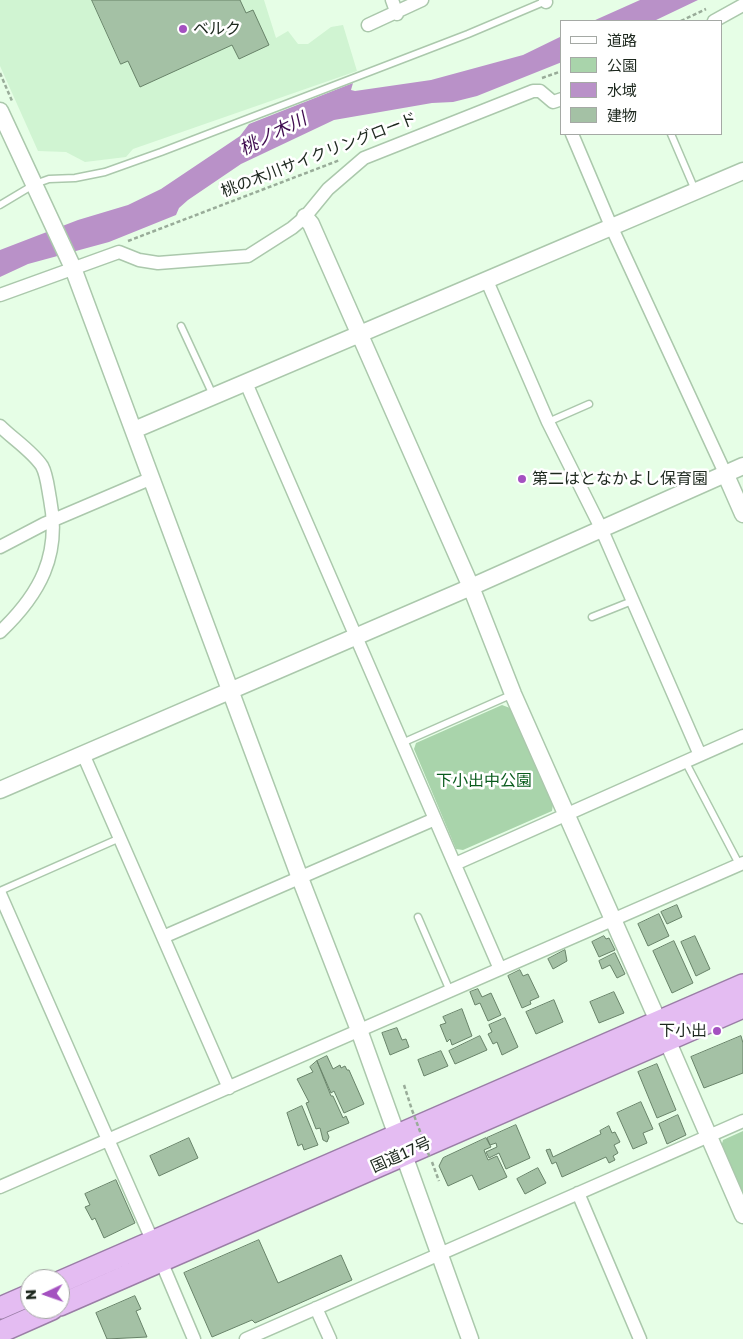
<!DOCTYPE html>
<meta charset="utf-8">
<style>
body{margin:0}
#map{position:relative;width:743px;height:1339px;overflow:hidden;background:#e6fee6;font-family:"Golos Text","Noto Sans JP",sans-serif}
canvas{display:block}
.legend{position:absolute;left:560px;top:20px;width:162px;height:115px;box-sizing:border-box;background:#fff;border:1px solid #a5a9a5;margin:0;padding:6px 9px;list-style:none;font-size:15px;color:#1d281e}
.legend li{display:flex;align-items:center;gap:10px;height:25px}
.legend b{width:25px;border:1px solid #a5a9a5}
.north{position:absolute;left:20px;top:1269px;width:50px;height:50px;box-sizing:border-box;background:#fff;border:1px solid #a5a9a5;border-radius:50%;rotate:267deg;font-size:14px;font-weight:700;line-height:20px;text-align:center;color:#1d281e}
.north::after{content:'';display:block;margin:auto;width:18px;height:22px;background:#a451c0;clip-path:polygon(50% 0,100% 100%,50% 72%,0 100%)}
</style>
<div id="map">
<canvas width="743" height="1339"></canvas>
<ul class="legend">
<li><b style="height:6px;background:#fff"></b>道路</li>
<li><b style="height:14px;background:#a9d4ab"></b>公園</li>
<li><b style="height:14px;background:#b991c8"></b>水域</li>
<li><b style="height:14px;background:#a4c1a5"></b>建物</li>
</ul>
<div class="north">N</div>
</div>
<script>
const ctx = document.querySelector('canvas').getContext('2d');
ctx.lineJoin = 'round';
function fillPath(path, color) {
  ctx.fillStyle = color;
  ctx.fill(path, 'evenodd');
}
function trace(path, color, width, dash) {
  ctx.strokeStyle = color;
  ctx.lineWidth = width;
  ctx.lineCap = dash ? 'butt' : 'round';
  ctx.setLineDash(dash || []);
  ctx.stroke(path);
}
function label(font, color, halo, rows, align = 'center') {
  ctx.font = font + ' "Golos Text","Noto Sans JP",sans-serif';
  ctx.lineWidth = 5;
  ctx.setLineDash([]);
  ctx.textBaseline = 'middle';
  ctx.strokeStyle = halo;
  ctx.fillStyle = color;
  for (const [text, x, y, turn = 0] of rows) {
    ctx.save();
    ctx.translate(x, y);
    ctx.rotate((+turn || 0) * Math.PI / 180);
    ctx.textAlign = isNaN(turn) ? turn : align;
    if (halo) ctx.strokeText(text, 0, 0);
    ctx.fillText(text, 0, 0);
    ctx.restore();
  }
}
fillPath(new Path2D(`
 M0,0H264L276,38L288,31L298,44H308L331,27L343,25L357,71L133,149L126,157L85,162L66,152L38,151L0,66Z`), '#d0f4d2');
fillPath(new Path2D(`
 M502,705L510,708L553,804L552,811L463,850L456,849L414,749L416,743Z
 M743,1131V1195L721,1147L723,1140Z`), '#a9d4ab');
fillPath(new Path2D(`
 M640,0H698L654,21H593Z
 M562,36V62L477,96L453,102L432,103L334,120L241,164L188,200L179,208L176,215L109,242L28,264L0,277V250L78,220L128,205L161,189L240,136L249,124L353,83L351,90L355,91L431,80L523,55Z`), '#b991c8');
const building = new Path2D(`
 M92,0H240L246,13L253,10L269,45L239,59L232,45L140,87L128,61L121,64Z
 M677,905L682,917L667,924L661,912Z
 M659,914L669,936L648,946L638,924Z
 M604,936L606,939L609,938L615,950L599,957L592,942Z
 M695,936L710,969L696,976L681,942Z
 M674,941L693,983L672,993L653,951Z
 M565,950L567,961L553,969L548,959Z
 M615,953L625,974L617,978L610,965L602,969L599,961Z
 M520,970L523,976L528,974L539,997L530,1001L531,1004L522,1008L508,976Z
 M478,989L482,997L491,993L501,1015L488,1021L480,1003L475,1005L470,992Z
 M614,992L624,1013L599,1023L590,1002Z
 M554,1000L563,1022L536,1034L526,1012Z
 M462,1009L472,1036L452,1045L450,1039L447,1042L440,1025L446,1023L443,1017Z
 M505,1018L518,1047L502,1055L497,1042L493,1044L488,1034L492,1032L489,1025Z
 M397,1028L402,1040L406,1039L409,1047L390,1055L382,1033Z
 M480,1036L487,1050L455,1064L449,1051Z
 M741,1036L743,1043V1073L704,1088L691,1057Z
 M441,1051L448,1066L424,1076L418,1060Z
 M327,1056L333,1069L340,1065L341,1068L345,1066L347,1070H349L364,1104L344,1113L334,1091L331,1093L317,1061Z
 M317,1061L331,1096H333L343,1118L346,1116L349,1123L327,1132L329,1137L327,1142L323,1140L320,1128L316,1129L306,1103L309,1102L297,1079L313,1072L310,1067Z
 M657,1064L676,1110L657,1118L638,1072Z
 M641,1102L653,1129L643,1133L647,1143L633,1149L617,1113Z
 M302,1106L318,1145L304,1150L302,1144L298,1146L287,1113Z
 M678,1115L686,1135L667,1144L659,1124Z
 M516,1125L530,1158L506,1169L499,1153L489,1158L486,1152L497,1147L496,1143L490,1145L487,1138Z
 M609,1126L612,1133L615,1132L620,1142L614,1145L618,1153L613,1156L615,1160L609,1163L606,1157L562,1177L556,1162L552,1164L546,1150L550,1149L553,1157L601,1134L600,1131Z
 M189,1138L198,1158L159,1176L150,1156Z
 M486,1138L491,1147L484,1150L488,1160L497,1156L507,1177L479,1190L472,1175L448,1186L439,1166L443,1158Z
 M538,1168L546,1183L525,1194L517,1179Z
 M116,1180L135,1223L104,1238L95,1218L92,1220L85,1207L90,1205L85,1194Z
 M259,1240L278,1283L341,1255L352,1280L255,1323L252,1320L212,1337L184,1273Z
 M135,1296L141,1309L136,1311L147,1337L107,1339L96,1313Z`);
fillPath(building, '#a4c1a5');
trace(building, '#688369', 1);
const service = new Path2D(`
 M671,134L695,190
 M0,205L35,184L49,179L75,178L105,172L161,152L468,34L546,1
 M181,326L213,395
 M548,422L589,404
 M592,617L632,601
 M402,743L513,694
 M686,763L739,864
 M0,891L120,838
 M418,917L450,991`);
const minor = new Path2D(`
 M392,0L397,14
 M545,0L546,2
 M714,21L743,5
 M368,25L422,0
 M572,134L611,226L725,473
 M487,281L548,422L601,528L700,755
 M0,295L119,252L139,260L158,263L248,256L292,228L305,217L328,189L364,158L533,91H540L553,102L562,99
 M246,383L500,969
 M0,426C13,439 32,451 42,466C47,475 48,489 50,499C61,555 40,594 0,632
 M0,547L44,524L152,478
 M83,754L229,1088
 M455,864L743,736
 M0,894L153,1242
 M163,937L435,819
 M0,1187L743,863
 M578,1193L640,1339
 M161,1261L194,1339
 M316,1308L330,1339
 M246,1339L743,1121`);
const tertiary = new Path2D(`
 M0,111L73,268L300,878L359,1030L470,1339
 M305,217L311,224L471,587L513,694L658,1021
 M134,430L743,171
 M725,473L743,514
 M0,790L471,587L743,466
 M667,1040L743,1215`);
const trunk = new Path2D(`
 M60,1282L743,985
 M60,1305L743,1007
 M0,1308L30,1295
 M0,1332L52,1309`);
trace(service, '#abc8ac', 9);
trace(minor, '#abc8ac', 15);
trace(tertiary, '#abc8ac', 19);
trace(trunk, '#9a7ea6', 24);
trace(new Path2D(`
 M681,21L706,9
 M0,73L12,101
 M542,78L562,71
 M128,241L340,160
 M404,1085L412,1110
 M432,1162L439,1181`), '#99ac99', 2.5, [4, 2.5]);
trace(service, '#fff', 6);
trace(minor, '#fff', 12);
trace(tertiary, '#fff', 16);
trace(trunk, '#e4bcf2', 21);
trace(new Path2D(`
 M412,1110L430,1158`), '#99ac99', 2.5, [4, 2.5]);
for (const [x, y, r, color] of [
 [183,29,5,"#a451c0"],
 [522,479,5,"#a451c0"],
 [717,1031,5,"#a451c0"]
]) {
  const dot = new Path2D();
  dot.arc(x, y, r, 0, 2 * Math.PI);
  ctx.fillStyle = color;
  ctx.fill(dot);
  trace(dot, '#fff', 2);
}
label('16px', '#1d281e', '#fff', [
 ["ベルク",193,29],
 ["第二はとなかよし保育園",532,479],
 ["下小出",707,1031,"right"]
], 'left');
label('16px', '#1d281e', '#fff', [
 ["桃の木川サイクリングロード",319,155,-21],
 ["国道17号",401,1155,-24]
]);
label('16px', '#0b5c1e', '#fff', [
 ["下小出中公園",484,781]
]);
label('italic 18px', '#400c50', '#fff', [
 ["桃ノ木川",273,134,-27]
]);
</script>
